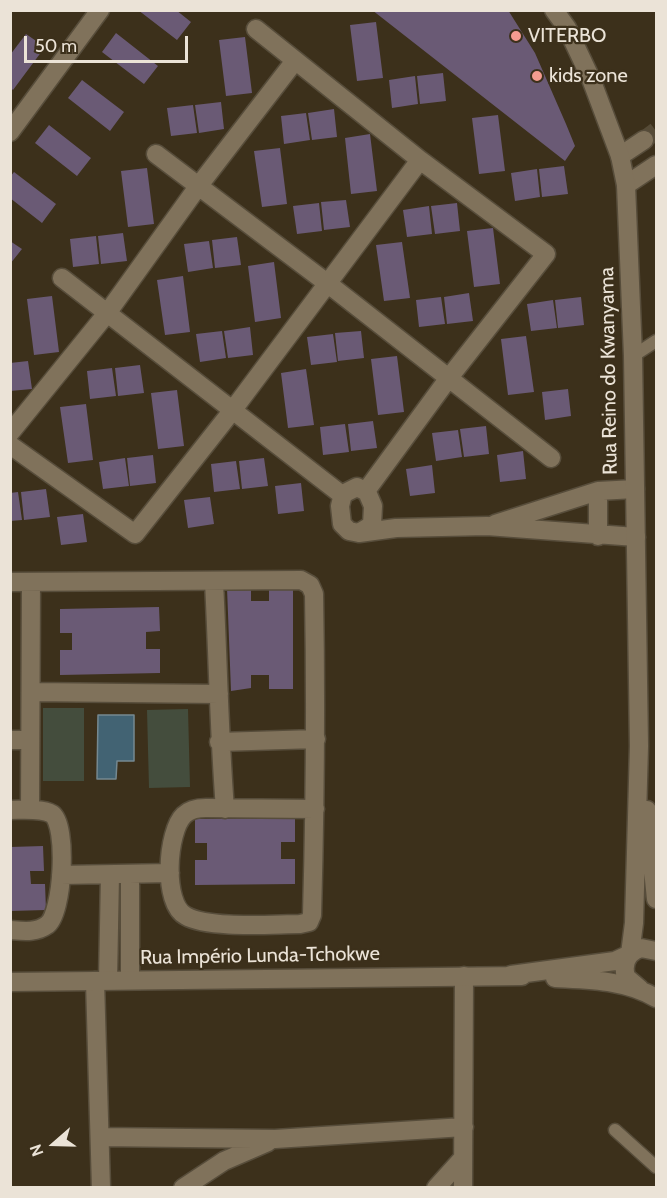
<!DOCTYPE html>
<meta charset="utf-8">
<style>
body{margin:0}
#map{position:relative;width:667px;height:1198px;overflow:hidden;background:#3c301b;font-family:Cabin,sans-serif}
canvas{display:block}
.frame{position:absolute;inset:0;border:12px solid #ebe3d7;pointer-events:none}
.north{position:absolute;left:24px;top:1114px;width:60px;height:60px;-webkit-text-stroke:4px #3c301b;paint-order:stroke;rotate:250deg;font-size:16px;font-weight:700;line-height:24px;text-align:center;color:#ebe3d7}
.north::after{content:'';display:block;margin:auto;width:21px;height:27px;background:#ebe3d7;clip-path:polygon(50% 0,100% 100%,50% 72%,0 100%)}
.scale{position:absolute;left:24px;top:36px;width:164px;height:27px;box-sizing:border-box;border:3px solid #ebe3d7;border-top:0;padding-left:8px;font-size:18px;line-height:21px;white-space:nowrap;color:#ebe3d7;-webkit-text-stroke:4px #3c301b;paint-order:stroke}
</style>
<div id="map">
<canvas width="667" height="1198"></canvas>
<div class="frame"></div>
<div class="north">N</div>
<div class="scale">50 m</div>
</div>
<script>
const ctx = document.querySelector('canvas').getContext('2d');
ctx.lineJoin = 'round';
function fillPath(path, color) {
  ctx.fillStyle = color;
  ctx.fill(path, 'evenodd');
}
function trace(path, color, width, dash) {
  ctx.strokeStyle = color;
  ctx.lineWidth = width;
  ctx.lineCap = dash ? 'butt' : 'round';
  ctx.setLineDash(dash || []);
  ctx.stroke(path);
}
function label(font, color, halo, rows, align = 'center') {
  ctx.font = font + ' Cabin,sans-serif';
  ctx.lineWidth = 4.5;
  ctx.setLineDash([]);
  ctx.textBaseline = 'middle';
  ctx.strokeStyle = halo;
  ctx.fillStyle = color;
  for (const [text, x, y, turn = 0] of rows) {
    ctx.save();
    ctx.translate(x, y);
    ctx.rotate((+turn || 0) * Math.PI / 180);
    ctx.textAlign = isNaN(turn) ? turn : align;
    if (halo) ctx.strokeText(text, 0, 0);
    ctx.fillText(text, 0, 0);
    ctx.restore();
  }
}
fillPath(new Path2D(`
 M43,708H84V781H43Z
 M188,709L190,787L149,788L147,710Z`), '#444d3d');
const water = new Path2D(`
 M98,715H134V761H117L116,779H97Z`);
fillPath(water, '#426373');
trace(water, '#758991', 1.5);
fillPath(new Path2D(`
 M138,10H176L191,22L177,40Z
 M372,10H508L535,53L566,124L575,146L565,161Z
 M376,22L383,78L357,81L350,25Z
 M116,33L158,66L144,84L102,52Z
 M26,34L45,47L13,90L10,87V55Z
 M245,37L252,93L226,96L219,40Z
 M443,73L446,101L420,104L417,76Z
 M415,76L418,104L392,108L389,80Z
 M82,80L124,112L110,131L68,98Z
 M221,102L224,129L199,133L195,105Z
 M193,105L197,133L171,136L167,108Z
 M334,109L337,137L312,140L308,113Z
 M306,113L310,140L284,144L281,116Z
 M498,115L505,171L479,174L472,118Z
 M49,125L91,158L77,176L35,143Z
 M370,134L377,191L351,194L345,138Z
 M280,148L287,204L262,207L254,151Z
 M564,166L568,194L542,197L539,169Z
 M147,168L154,224L128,227L121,171Z
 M537,169L540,197L515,201L511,173Z
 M14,172L56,204L42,223L10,198V177Z
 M346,200L350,227L324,230L321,202Z
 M319,203L322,231L297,234L293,206Z
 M457,203L460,231L435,234L431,206Z
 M429,206L432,234L407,237L403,210Z
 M493,228L500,284L474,287L467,231Z
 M123,233L127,261L101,264L98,236Z
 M96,236L99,264L73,267L70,239Z
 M237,237L241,265L215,268L212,240Z
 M10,241L22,249L10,264Z
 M209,241L213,268L188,272L184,244Z
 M402,242L410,298L384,301L376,245Z
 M274,262L281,318L255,322L248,266Z
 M183,276L190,332L165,335L157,280Z
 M469,293L473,321L447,324L444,297Z
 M52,296L59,352L34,355L27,299Z
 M441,297L445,324L419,327L416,300Z
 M581,297L584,325L558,328L555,300Z
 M553,300L557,328L531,331L527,304Z
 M250,327L253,355L228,358L224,331Z
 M222,331L226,358L200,362L196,334Z
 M361,331L364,358L338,361L335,333Z
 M333,334L337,362L311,365L307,337Z
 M526,336L534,392L508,395L501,339Z
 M397,356L404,412L378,415L371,359Z
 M28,361L32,389L10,391V363Z
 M140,365L144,393L118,396L115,368Z
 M112,368L116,396L90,399L87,371Z
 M306,369L314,425L288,428L281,373Z
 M568,389L571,416L545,420L542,392Z
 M177,390L184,446L158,449L151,393Z
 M86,404L93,460L68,463L60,407Z
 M373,421L377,448L351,451L348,424Z
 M345,424L349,452L323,455L320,427Z
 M486,426L489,454L464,457L460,429Z
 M458,430L462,457L436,461L432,433Z
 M523,451L526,479L500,482L497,455Z
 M153,455L156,483L130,486L127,458Z
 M125,458L129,486L103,489L99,462Z
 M264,458L268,486L242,489L239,461Z
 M236,461L240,489L214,492L211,464Z
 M432,465L435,493L410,496L406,469Z
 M301,483L304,511L278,514L275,486Z
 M46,489L50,517L24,520L21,492Z
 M18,492L22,520L10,521V493Z
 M210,497L214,524L188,528L184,500Z
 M83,514L87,542L61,545L57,517Z
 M227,588H251V601H269V589H293V689H269V675H251V688L231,691Z
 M159,607L160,631L146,632V649H160V673L60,675V650H72V633H60V609Z
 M295,818V842H281V859H295V884L195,885V860H207V843H195V819Z
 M43,846L44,871H30L31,884H45L46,910L10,911V847Z`), '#6a5a75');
trace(new Path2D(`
 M644,140L656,131`), '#564b37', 18, [18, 9]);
const service = new Path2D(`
 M633,356L656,341
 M615,1130L656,1167`);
const minor = new Path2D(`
 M256,29L420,160L546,254L448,379L366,491
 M10,132L100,10
 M156,154L327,283L551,458
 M620,156L644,140
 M626,185L656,165
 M62,278L342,495
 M10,433L108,312L197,188L294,62
 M10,445L135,534L232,411L420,160
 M598,491V536
 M495,524L598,491L635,489
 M359,533L372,525L373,506L367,492L357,487L343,494L340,506L342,524L349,531L359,533L396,528L487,526L636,537
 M10,582L301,580L310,585L314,594C316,701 315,808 312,915L309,922L300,924C273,924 209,929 186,916C162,904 167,831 184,815C190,809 198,808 206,808L315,809
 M214,582C218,658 219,733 225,809
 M31,692L219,694
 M10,740H29
 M219,742L316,739
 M10,810C22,810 42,808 52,814C68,825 63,914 47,925C36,933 23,931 10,930
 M30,810L31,582
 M61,875L170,873
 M108,980L110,875
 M130,980V874
 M95,981L101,1188
 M100,1137L275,1139L464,1127
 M183,1188L224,1161L268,1142
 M436,1188L463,1158
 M463,1188L464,976`);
const tertiary = new Path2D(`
 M647,810L656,899
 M511,975L615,961L630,954L634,923L639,746L633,356L626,185L620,156L591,79L567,28L554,10
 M555,978C590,980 626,980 656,998
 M10,982L522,976
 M640,989L626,977C622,963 628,952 641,948L656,951`);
trace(service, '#574d3b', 15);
trace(minor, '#574d3b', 21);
trace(tertiary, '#574d3b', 21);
trace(service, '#80725b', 12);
trace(minor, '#80725b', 18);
trace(tertiary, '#80725b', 18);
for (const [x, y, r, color] of [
 [516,36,6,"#f59c90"],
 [537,76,6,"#f59c90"]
]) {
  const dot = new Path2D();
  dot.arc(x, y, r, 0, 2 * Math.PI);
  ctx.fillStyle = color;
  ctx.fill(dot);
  trace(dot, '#3c301b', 2);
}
label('20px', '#ebe3d7', '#3c301b', [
 ["VITERBO",528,36],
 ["kids zone",549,76]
], 'left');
label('20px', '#ebe3d7', '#3c301b', [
 ["Rua Reino do Kwanyama",609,371,-91],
 ["Rua Império Lunda-Tchokwe",260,956,-1]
]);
</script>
